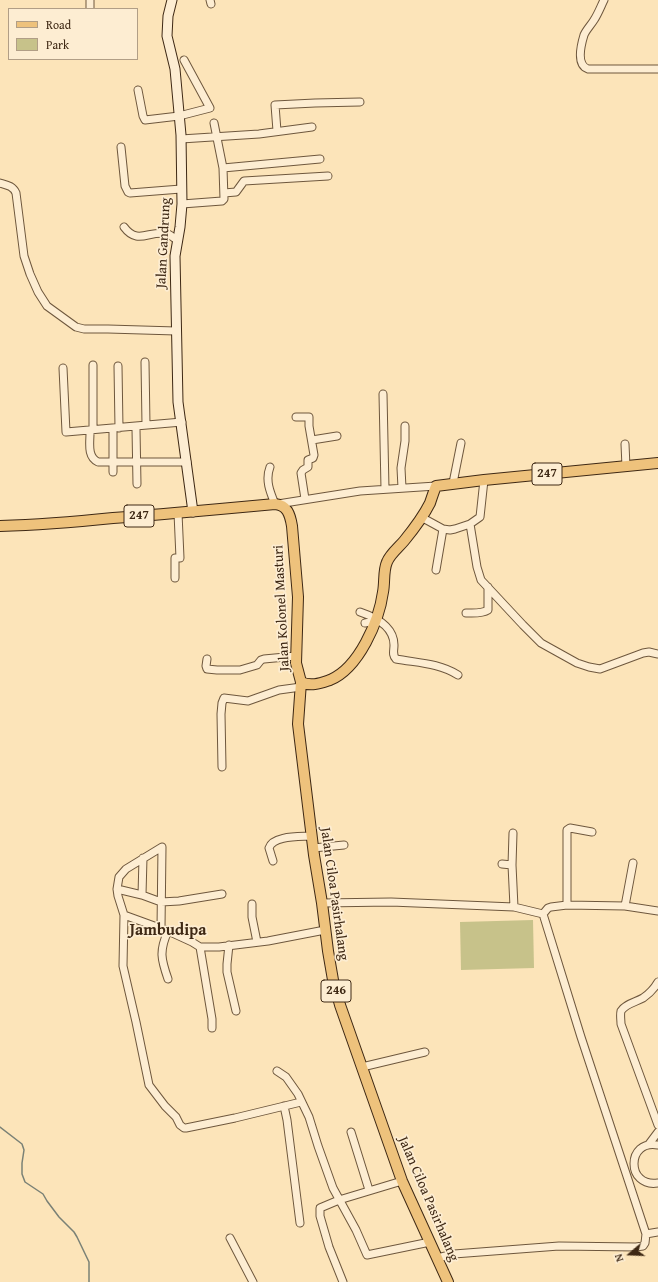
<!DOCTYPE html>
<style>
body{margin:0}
#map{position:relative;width:658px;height:1282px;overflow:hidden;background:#fce4b9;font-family:"Gentium Book Plus",serif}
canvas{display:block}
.legend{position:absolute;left:8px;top:8px;width:130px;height:52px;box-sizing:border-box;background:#fdedd2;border:1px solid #b19e86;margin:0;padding:5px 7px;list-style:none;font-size:12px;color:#3e2814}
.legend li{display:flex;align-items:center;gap:8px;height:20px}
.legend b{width:20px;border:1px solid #b19e86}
.north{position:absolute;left:610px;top:1234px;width:40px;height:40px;-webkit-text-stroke:3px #fdedd2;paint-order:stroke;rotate:251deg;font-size:11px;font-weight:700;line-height:16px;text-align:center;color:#3e2814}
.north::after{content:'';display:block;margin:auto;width:14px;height:18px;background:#3e2814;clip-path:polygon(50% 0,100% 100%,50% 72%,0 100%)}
</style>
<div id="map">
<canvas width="658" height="1282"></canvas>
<ul class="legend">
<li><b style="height:5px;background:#eec27c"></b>Road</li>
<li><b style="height:11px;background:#c7c28a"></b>Park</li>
</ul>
<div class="north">N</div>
</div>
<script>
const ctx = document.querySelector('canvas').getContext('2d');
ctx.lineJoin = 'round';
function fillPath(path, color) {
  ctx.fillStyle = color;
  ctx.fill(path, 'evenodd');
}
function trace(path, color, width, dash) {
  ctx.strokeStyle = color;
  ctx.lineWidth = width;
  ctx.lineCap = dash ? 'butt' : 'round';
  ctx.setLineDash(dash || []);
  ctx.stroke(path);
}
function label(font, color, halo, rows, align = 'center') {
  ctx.font = font + ' "Gentium Book Plus",serif';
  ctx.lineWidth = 3.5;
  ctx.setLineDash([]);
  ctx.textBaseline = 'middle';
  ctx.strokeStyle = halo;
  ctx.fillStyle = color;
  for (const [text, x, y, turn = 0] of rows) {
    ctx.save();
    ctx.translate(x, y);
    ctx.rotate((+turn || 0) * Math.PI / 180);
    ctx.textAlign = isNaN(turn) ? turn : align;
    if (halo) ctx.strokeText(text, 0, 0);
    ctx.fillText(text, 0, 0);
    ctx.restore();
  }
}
fillPath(new Path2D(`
 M533,920L534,968L461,970L460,922Z`), '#c7c28a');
trace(new Path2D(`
 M0,1127L22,1144L24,1150L22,1163V1174L25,1182L43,1194L47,1201L59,1217L74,1232L77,1237L89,1262V1282`), '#7a8176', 1.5);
const street = new Path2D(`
 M90,0V9
 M210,0L211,4
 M604,0C601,6 598,14 594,20C591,25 586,30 584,35C581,45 576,65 588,69H658
 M138,90L143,116L145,120L179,116L210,108L184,60
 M277,131L275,105L315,103L360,102
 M181,139L259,134L312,127
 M121,147L125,186L128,192L130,193L181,189
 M223,168L320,159
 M0,183C7,185 13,186 16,193L24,256L30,274L38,292L47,306L76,327L84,329H108L176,331
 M224,193L236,192L244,181L328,176
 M182,204L222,201L224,199L223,168L214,123
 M124,227C138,246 150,229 168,234C172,236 175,239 178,241
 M145,362L146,425
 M93,365V430
 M118,366L119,428
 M63,368L66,432L182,422
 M383,394L385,489
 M296,417H309V426L314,455L313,458L308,460V467L303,470L301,473L305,499
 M136,429L137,484
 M90,433C90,443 87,457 98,462H187
 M312,440L337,436
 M625,444L626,467
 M270,467C265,480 270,492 275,504
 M113,472V432
 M453,483L461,443
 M402,488L401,468L405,441V426
 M278,504L360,491L436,486
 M421,517L443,529L450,530L455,529L470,524L480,517L484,480
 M470,524L477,567L481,580L523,625L541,643L577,663L589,667L600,669L643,653L649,652L658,654
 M436,570L443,529
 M175,578V558H180L178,513
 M360,612C375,617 394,627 394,645C394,651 392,655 396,659C418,663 439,663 458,675
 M466,613C473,613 482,614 488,610V587
 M365,623L375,621
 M207,659L206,666L207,669L217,670H240L257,665L261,660L264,659L296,656
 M222,767L221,714L222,703L224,698L248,701L279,690L301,687
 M313,848L344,845
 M273,861L269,848C273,835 301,837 312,836
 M502,864L512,865L514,907
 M512,865L513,833
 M117,889L142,895L161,902L179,901L222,894
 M142,895L143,858
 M322,903L391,902L514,907L543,914
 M252,904V917L257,942
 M567,905V830L570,828L592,832
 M625,906L633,863
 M124,915L123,966L136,1022L149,1085L165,1106L176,1117L180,1125L184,1128H186L235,1118L301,1102
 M161,928L162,847L126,869L119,877L117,889L118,896L124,915L168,931L192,942L200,947H219L268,941L325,930
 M229,945L227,964V972L236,1011
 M200,947L212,1019V1028
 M168,979C161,959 159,951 168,931
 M658,982C654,989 649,994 643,998C636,1002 625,1004 621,1011C620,1015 621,1020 621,1024L658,1125
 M362,1067L425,1052
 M277,1071L286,1077L298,1094L309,1117L318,1146L333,1188L356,1230L367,1255L430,1242
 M284,1106L287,1120L300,1223
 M351,1132L369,1190
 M649,1144L658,1132
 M658,1145C626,1139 626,1188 658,1183
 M646,1234L658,1232
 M230,1238L253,1282
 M437,1258L454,1254L559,1246L636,1247L643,1246L645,1243L646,1234L581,1037L543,914L548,908L551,907L567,905L625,906L658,911
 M343,1282L329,1247L320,1216V1208L339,1200L402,1181`);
const secondary = new Path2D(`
 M172,0L168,16L167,36L175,69L181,135L182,204L180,227L175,256L178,402L193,512`);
const primary = new Path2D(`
 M0,526C38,525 75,522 113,518C167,514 221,509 275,504C287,505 290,514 292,526L298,597L296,663L301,682L298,724L314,855L322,903L328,951L333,980L340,1005L402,1181L448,1282
 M301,682C311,687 321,683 330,680C359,668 379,621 383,592C385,582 383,571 387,562C390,554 399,547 404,541C413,530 424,515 430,503C432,497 434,491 436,486L484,480L658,463`);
trace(street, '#6e573d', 9);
trace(secondary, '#3e2814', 11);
trace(primary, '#3e2814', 12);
trace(street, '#fdedd2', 7);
trace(secondary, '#fdedd2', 9);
trace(primary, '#eec27c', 10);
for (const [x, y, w] of [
 [547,474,30],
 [139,516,30],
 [336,991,30]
]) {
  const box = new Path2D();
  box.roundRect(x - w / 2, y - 11, w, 22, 3);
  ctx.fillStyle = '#fdedd2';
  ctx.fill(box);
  trace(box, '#3e2814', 1);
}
label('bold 13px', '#3e2814', null, [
 ["247",547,474],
 ["247",139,516],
 ["246",336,991]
]);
label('14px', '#3e2814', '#fdedd2', [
 ["Jalan Gandrung",164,243,-87],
 ["Jalan Kolonel Masturi",282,608,-93],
 ["Jalan Ciloa Pasirhalang",334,894,82],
 ["Jalan Ciloa Pasirhalang",428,1199,67]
]);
label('bold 16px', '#3e2814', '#fdedd2', [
 ["Jambudipa",168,931]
]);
</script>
